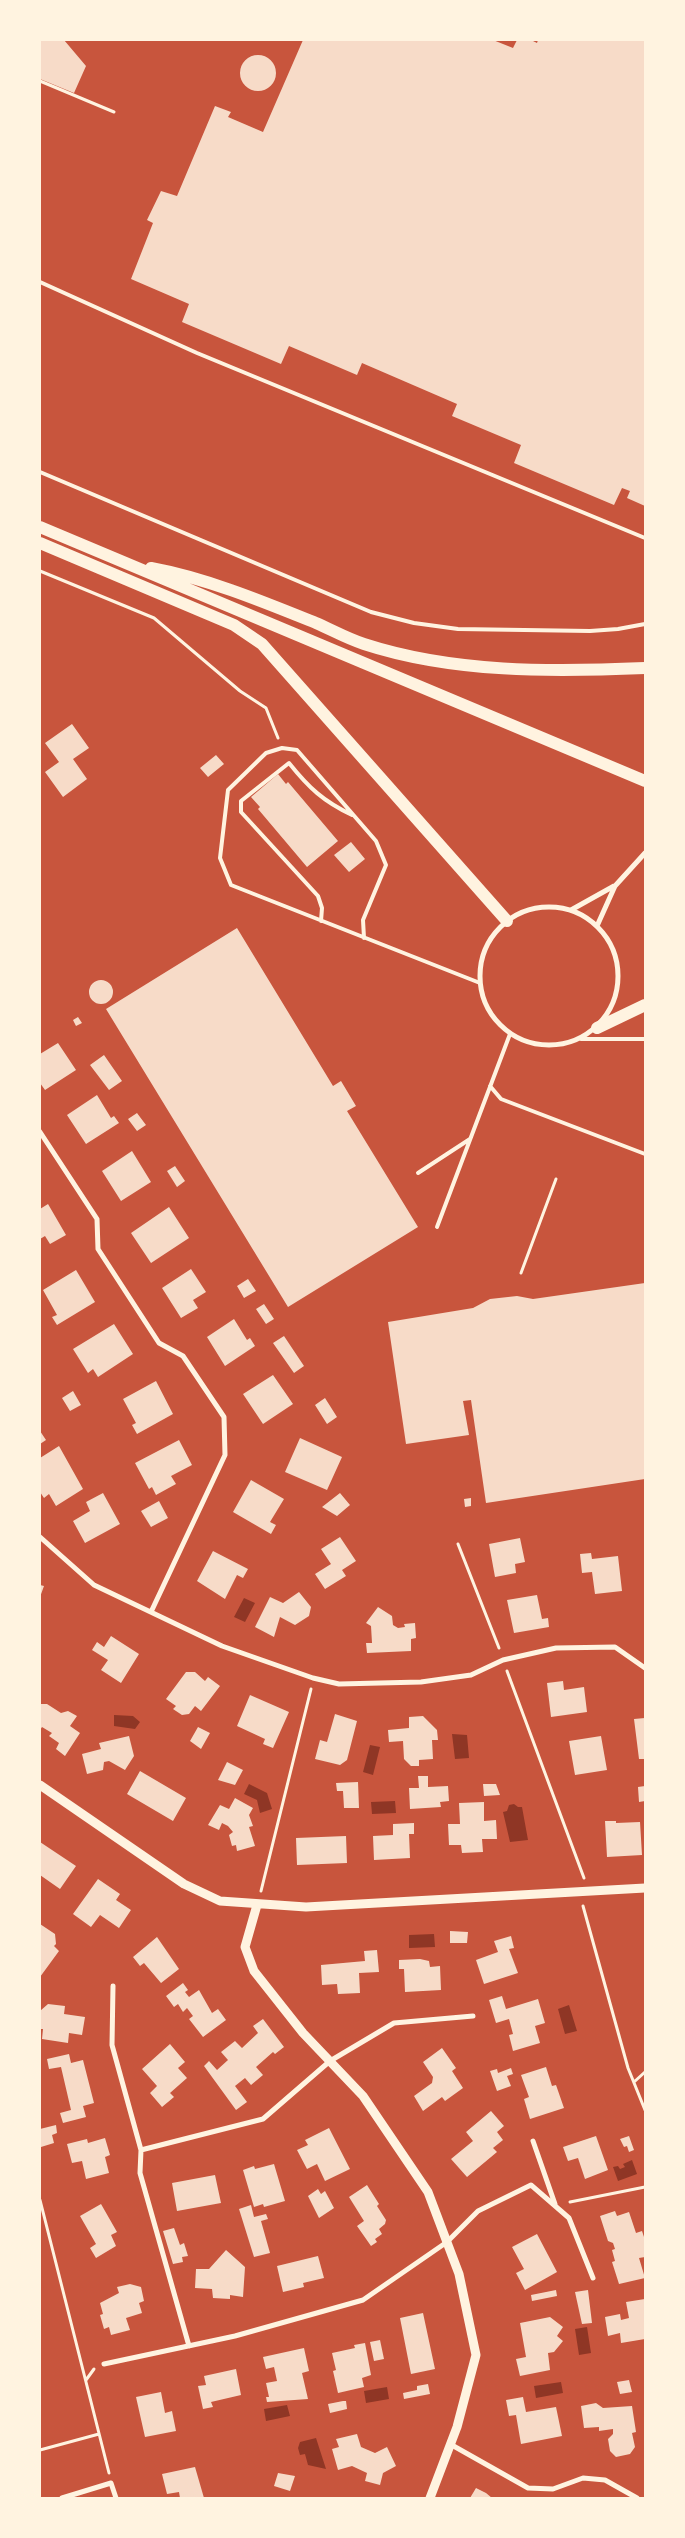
<!DOCTYPE html>
<style>
body{margin:0}
#map{position:relative;width:685px;height:2538px;overflow:hidden;background:#c8553d;font-family:"Source Sans 3",sans-serif}
canvas{display:block}
.frame{position:absolute;inset:0;border:41px solid #fff3e0;pointer-events:none}
</style>
<div id="map">
<canvas width="685" height="2538"></canvas>
<div class="frame"></div>
</div>
<script>
const ctx = document.querySelector('canvas').getContext('2d');
ctx.lineJoin = 'round';
function fillPath(path, color) {
  ctx.fillStyle = color;
  ctx.fill(path, 'evenodd');
}
function trace(path, color, width, dash) {
  ctx.strokeStyle = color;
  ctx.lineWidth = width;
  ctx.lineCap = dash ? 'butt' : 'round';
  ctx.setLineDash(dash || []);
  ctx.stroke(path);
}
fillPath(new Path2D(`
 M244,1598L255,1603L245,1622L234,1617Z
 M114,1715L133,1716L140,1722L135,1729L114,1726Z
 M452,1734L467,1735L469,1758L455,1759Z
 M370,1745L380,1747L373,1775L363,1772Z
 M249,1784L267,1793L272,1809L260,1813L257,1800L244,1794Z
 M395,1801L396,1813L372,1814L371,1802Z
 M514,1804L518,1807H522L528,1840L510,1842L503,1812L507,1811L509,1805Z
 M434,1934L435,1947L409,1948V1935Z
 M569,2005L577,2031L565,2034L558,2009Z
 M632,2160L637,2174L618,2181L613,2167L618,2166L620,2169L625,2167L623,2164Z
 M587,2327L591,2353L579,2355L575,2329Z
 M561,2382L563,2393L536,2398L534,2386Z
 M387,2387L389,2399L366,2403L364,2391Z
 M287,2405L290,2416L266,2421L264,2409Z
 M316,2438L326,2469L308,2465L305,2454L300,2455L298,2448L300,2442Z`), '#8f3625');
fillPath(new Path2D(`
 M40,40H64L86,66L74,93L40,79Z
 M303,40H493L513,48L517,40H531L537,43L538,40H645V506L627,498L630,491L622,488L614,505L514,463L521,445L452,416L457,404L362,363L357,375L289,346L281,364L182,322L189,304L131,279L153,223L147,220L161,191L177,196L215,106L231,112L228,117L263,132Z
 M240 73a18 18 0 1 1 36 0a18 18 0 1 1-36 0Z
 M72,724L89,748L73,759L87,779L63,797L45,772L59,762L45,743Z
 M216,755L224,764L208,777L200,768Z
 M278,774L286,784L288,782L338,841L307,867L258,809L260,807L251,797Z
 M351,842L365,859L349,872L334,855Z
 M237,928L333,1086L341,1081L356,1106L347,1111L418,1227L288,1307L106,1009Z
 M89 992a12 12 0 1 1 24 0a12 12 0 1 1-24 0Z
 M78,1017L82,1023L76,1026L73,1020Z
 M58,1043L76,1070L45,1090L40,1083V1054Z
 M104,1055L122,1081L109,1090L90,1065Z
 M97,1095L111,1118L114,1116L119,1123L86,1144L67,1115Z
 M137,1113L146,1125L137,1131L128,1119Z
 M132,1151L151,1182L121,1201L102,1171Z
 M175,1166L185,1181L177,1187L167,1171Z
 M48,1204L66,1235L50,1244L45,1236L40,1239V1209Z
 M169,1207L189,1238L151,1263L131,1233Z
 M191,1269L206,1292L193,1300L198,1308L181,1318L162,1288Z
 M76,1270L95,1302L57,1325L52,1317L57,1315L43,1290Z
 M248,1279L256,1291L244,1298L237,1286Z
 M645,1283V1479L486,1503L471,1400L463,1401L469,1435L406,1444L388,1322L473,1308L490,1299L517,1296L533,1299Z
 M264,1304L274,1319L266,1324L256,1309Z
 M234,1319L247,1340L250,1338L255,1346L225,1366L207,1337Z
 M114,1324L133,1354L98,1377L93,1369L88,1373L73,1349Z
 M284,1336L304,1366L294,1373L273,1343Z
 M273,1375L293,1404L263,1424L243,1394Z
 M156,1381L173,1414L137,1434L132,1425L136,1423L123,1399Z
 M73,1391L81,1405L70,1411L62,1398Z
 M325,1398L337,1417L327,1424L315,1405Z
 M40,1431L46,1440L40,1444Z
 M300,1438L342,1457L327,1490L285,1472Z
 M179,1440L192,1465L171,1476L176,1484L156,1495L152,1487L149,1489L135,1463Z
 M59,1446L83,1489L56,1506L49,1494L44,1498L40,1492V1458Z
 M251,1480L284,1499L270,1522L276,1525L271,1534L233,1512Z
 M103,1493L120,1524L85,1543L73,1521L90,1511L86,1502Z
 M340,1493L350,1505L337,1516L322,1507Z
 M471,1498V1506L465,1507L464,1499Z
 M159,1501L168,1518L151,1527L141,1511Z
 M340,1537L356,1561L342,1570L346,1576L325,1589L315,1574L331,1564L321,1549Z
 M520,1538L525,1562L515,1564L516,1573L495,1577L489,1544Z
 M213,1551L248,1569L243,1578L237,1575L225,1599L197,1581Z
 M591,1553L592,1559L618,1556L622,1591L595,1594L592,1572L582,1573L580,1554Z
 M40,1585L44,1586L40,1597Z
 M299,1592L311,1607L309,1616L295,1625L280,1617L274,1637L255,1627L270,1597L283,1603Z
 M537,1595L542,1619L548,1618L549,1627L514,1633L507,1600Z
 M378,1607L392,1616L393,1625L398,1628L405,1627L404,1624L415,1623L416,1638L411,1639V1651L367,1653L366,1643H372L371,1626L366,1623Z
 M111,1636L139,1654L121,1683L101,1670L108,1660L92,1650L97,1642L104,1647Z
 M186,1672H195L205,1681L208,1677L220,1686L201,1711L195,1706L189,1714L182,1715L173,1709L176,1706L166,1699Z
 M563,1681L564,1690L584,1687L587,1712L551,1717L547,1683Z
 M250,1695L289,1712L273,1748L263,1744L265,1739L237,1726Z
 M40,1704H47L61,1713L68,1711L77,1716L70,1726L80,1733L65,1756L56,1749L59,1743L49,1736L52,1733L42,1727L40,1730Z
 M335,1714L357,1721L347,1760L340,1765L315,1759L320,1740L327,1742Z
 M423,1716L437,1730L438,1740H432L433,1759L419,1760V1766H411L404,1759L403,1741L389,1742L388,1730L409,1728V1717Z
 M645,1718V1759H639L634,1719Z
 M198,1727L210,1733L201,1749L190,1741Z
 M129,1736L134,1756L125,1770L109,1761L104,1762L103,1770L87,1774L82,1754L101,1749L99,1743Z
 M601,1736L607,1770L575,1775L569,1741Z
 M227,1762L243,1770L235,1785L218,1780Z
 M140,1771L186,1798L173,1821L127,1794Z
 M418,1776H428V1787L448,1786L449,1801L440,1802L441,1807L410,1809L409,1788H419Z
 M358,1782L359,1808H344L343,1791H337L336,1783Z
 M483,1784H496L500,1795L484,1796Z
 M645,1786V1801L639,1802L638,1787Z
 M235,1798L253,1808L249,1815L253,1826L249,1827L255,1846L237,1851L236,1845L232,1846L229,1835L233,1832L228,1826L222,1823L219,1830L208,1825L220,1805L229,1809Z
 M484,1802V1821L496,1820L497,1839H482L483,1852L462,1853L461,1845H449L448,1824H460L459,1803Z
 M605,1821H616V1823L640,1822L642,1855L607,1857Z
 M414,1823V1834H409L410,1858L374,1860L373,1836L393,1835V1824Z
 M346,1836L347,1863L297,1865L296,1838Z
 M40,1842L76,1866L60,1889L40,1875Z
 M98,1879L120,1894L116,1900L131,1910L119,1928L100,1915L91,1927L73,1914Z
 M40,1924L55,1934L56,1944L54,1946L59,1951L40,1977Z
 M450,1931L468,1932L467,1943H450Z
 M511,1936L514,1948L509,1949L518,1973L484,1984L476,1960L498,1952L494,1941Z
 M157,1937L179,1969L161,1983L144,1963L140,1966L133,1957Z
 M377,1950L379,1972L359,1973L360,1993L338,1994L337,1984L322,1985L321,1965L365,1961L364,1951Z
 M420,1959L429,1961L430,1967L440,1966L441,1990L405,1992L404,1969H399V1960Z
 M183,1983L188,1990L185,1992L189,1997L199,1990L212,2013L218,2009L226,2020L203,2037L189,2019L193,2016L187,2008L183,2012L178,2004L174,2007L166,1996Z
 M502,1996L506,2009L538,1999L545,2023L535,2026L540,2043L513,2051L509,2035L513,2034L509,2019L496,2023L489,2000Z
 M48,2004L65,2006L64,2014L85,2017L82,2035L69,2033L68,2043L42,2039L43,2029H40V2011Z
 M263,2019L284,2047L275,2054L273,2052L256,2067L263,2075L251,2085L245,2078L235,2086L247,2102L236,2110L204,2066L209,2061L217,2070L228,2060L221,2052L235,2041L242,2048L258,2033L253,2026Z
 M170,2044L185,2062L178,2068L187,2078L170,2093L174,2097L162,2107L150,2093L157,2086L142,2069Z
 M442,2048L456,2068L452,2071L463,2088L445,2101L442,2097L423,2111L414,2096L432,2083L433,2077L423,2062Z
 M69,2054L71,2063L83,2060L94,2103L83,2106L86,2117L63,2123L60,2113L71,2110L61,2067L49,2069L47,2059Z
 M546,2067L552,2086L556,2085L564,2108L530,2119L524,2099L529,2097L521,2075Z
 M511,2068L513,2074L507,2076L511,2086L497,2091L490,2071L497,2069L498,2073Z
 M491,2111L504,2126L497,2132L503,2140L493,2148L497,2152L467,2177L451,2159L473,2141L466,2132Z
 M56,2125L57,2133L52,2135L54,2143L41,2147L40,2129Z
 M329,2128L350,2169L325,2181L317,2164L307,2169L297,2150L308,2145L305,2140Z
 M596,2136L608,2170L585,2179L578,2158L568,2161L563,2147Z
 M629,2136L634,2150L629,2152L627,2146L624,2147L620,2139Z
 M105,2138L110,2155L105,2157L109,2173L86,2179L82,2161L72,2163L67,2144L87,2139L88,2143Z
 M274,2164L285,2201L264,2207L263,2204L254,2207L243,2170L254,2166L255,2169Z
 M215,2175L221,2203L177,2211L172,2183Z
 M367,2185L379,2204L377,2206L386,2220L385,2224L379,2229L382,2234L375,2239L377,2242L371,2246L357,2226L364,2221L349,2197Z
 M318,2189L321,2194L325,2191L334,2208L319,2218L308,2196Z
 M101,2204L117,2232L111,2235L116,2246L96,2258L90,2248L96,2244L80,2216Z
 M251,2205L254,2217L266,2214L268,2219L261,2221L270,2253L254,2257L239,2209Z
 M615,2211L617,2216L629,2212L636,2233L642,2231L645,2240V2257L639,2258L645,2278L619,2284L612,2262L615,2261L612,2250L615,2249L613,2243L608,2241L600,2216Z
 M174,2228L180,2245L184,2243L188,2256L182,2257L183,2262L173,2264L163,2231Z
 M537,2234L557,2272L525,2290L516,2273L524,2269L512,2247Z
 M226,2250L245,2267L243,2297L230,2295V2299L213,2298L212,2289L195,2288L196,2269H209Z
 M318,2256L324,2278L303,2283L304,2287L283,2292L277,2266Z
 M130,2284L141,2287L144,2301L139,2303L142,2313L126,2318L130,2330L111,2335L109,2327L104,2329L100,2315L103,2314L100,2303L119,2293L117,2287Z
 M556,2290L557,2296L532,2301L531,2295Z
 M588,2290L592,2323L582,2324L575,2292Z
 M645,2299V2339L621,2343L620,2333L608,2336L605,2317L620,2314L621,2320L629,2318L626,2302Z
 M423,2313L435,2369L411,2374L400,2318Z
 M550,2317L563,2327L557,2336L563,2341L554,2352L548,2353L550,2370L520,2376L516,2359L526,2357L520,2323Z
 M380,2340L384,2359L374,2361L370,2342Z
 M365,2343L371,2375L362,2378L364,2387L338,2393L333,2371L336,2370L332,2353L355,2348L354,2345Z
 M304,2348L309,2371L302,2373L308,2399L267,2402L266,2397H269L266,2383L277,2381L274,2367L266,2369L263,2357Z
 M236,2369L241,2395L211,2402L213,2407L203,2409L198,2386L206,2385L204,2376Z
 M629,2380L632,2392L620,2394L617,2382Z
 M428,2384L430,2394L404,2399L403,2393L417,2390V2386Z
 M161,2392L165,2413L172,2411L176,2431L145,2437L136,2397Z
 M523,2397L526,2412L556,2407L562,2436L521,2444L516,2415L509,2416L506,2400Z
 M343,2401H346L347,2409L330,2413L328,2404Z
 M596,2403L603,2408L632,2406L636,2432L632,2433L635,2447L630,2454L616,2457L610,2451L608,2439L613,2434V2429L599,2431V2427L584,2428L581,2406Z
 M357,2434L361,2447L375,2453L387,2447L396,2466L383,2473L380,2485L365,2481L367,2473L352,2466L338,2470L332,2449L339,2447L336,2439Z
 M195,2467L204,2498H180L179,2492L167,2494L162,2474Z
 M278,2473L295,2476L290,2491L274,2486Z
 M476,2488L486,2493L492,2498H470Z`), '#f7dbc8');
trace(new Path2D(`
 M40,81L114,112
 M40,571L154,618L240,691L266,708L278,738
 M521,1273L556,1179
 M458,1544L499,1648
 M507,1671L584,1878
 M261,1891L311,1689
 M583,1906L628,2068L645,2110
 M634,2082L645,2072
 M40,2200L109,2473
 M570,2202L645,2187
 M86,2380L94,2369
 M40,2450L99,2434`), '#fff3e0', 3);
trace(new Path2D(`
 M40,282L197,353L645,538
 M40,472L371,612L414,623L458,629L590,631L618,629L645,624
 M321,921L322,908L318,896L241,812V801L289,763C309,788 323,801 352,815
 M364,938L363,920L386,865L376,841L297,750L282,748L266,753L228,790L220,858L231,885L480,983
 M581,1039H645
 M490,1086L501,1099L645,1154
 M418,1173L470,1139
 M437,1227L510,1034`), '#fff3e0', 4);
trace(new Path2D(`
 M480 976a69 69 0 1 1 138 0a69 69 0 1 1-138 0Z
 M571,910L614,886
 M597,926L615,886L645,853
 M40,1132L97,1219L98,1249L159,1343L183,1356L224,1417L225,1455L151,1612
 M40,1537L94,1585L222,1646L313,1678L339,1684L421,1682L471,1675L503,1660L556,1648L615,1647L645,1668
 M113,1986L112,2045L141,2150L263,2119L330,2061L394,2023L473,2016
 M533,2141L555,2204
 M141,2150L140,2173L189,2346
 M104,2364L235,2336L363,2300L447,2242L478,2211L531,2185L569,2218L593,2278
 M450,2444L528,2488L553,2489L583,2478L605,2480L637,2498
 M62,2498L111,2483L116,2498`), '#fff3e0', 5);
trace(new Path2D(`
 M40,1785L184,1884L220,1901L306,1907L645,1888
 M257,1905L245,1947L254,1971L303,2033L363,2096L428,2192L459,2274L476,2355L457,2427L430,2498`), '#fff3e0', 9);
trace(new Path2D(`
 M40,527L645,781
 M40,543L234,625L262,644L507,921
 M151,568C206,578 264,602 316,623C332,630 348,639 364,644C453,673 552,672 645,668
 M597,1028L645,1005`), '#fff3e0', 12);
</script>
